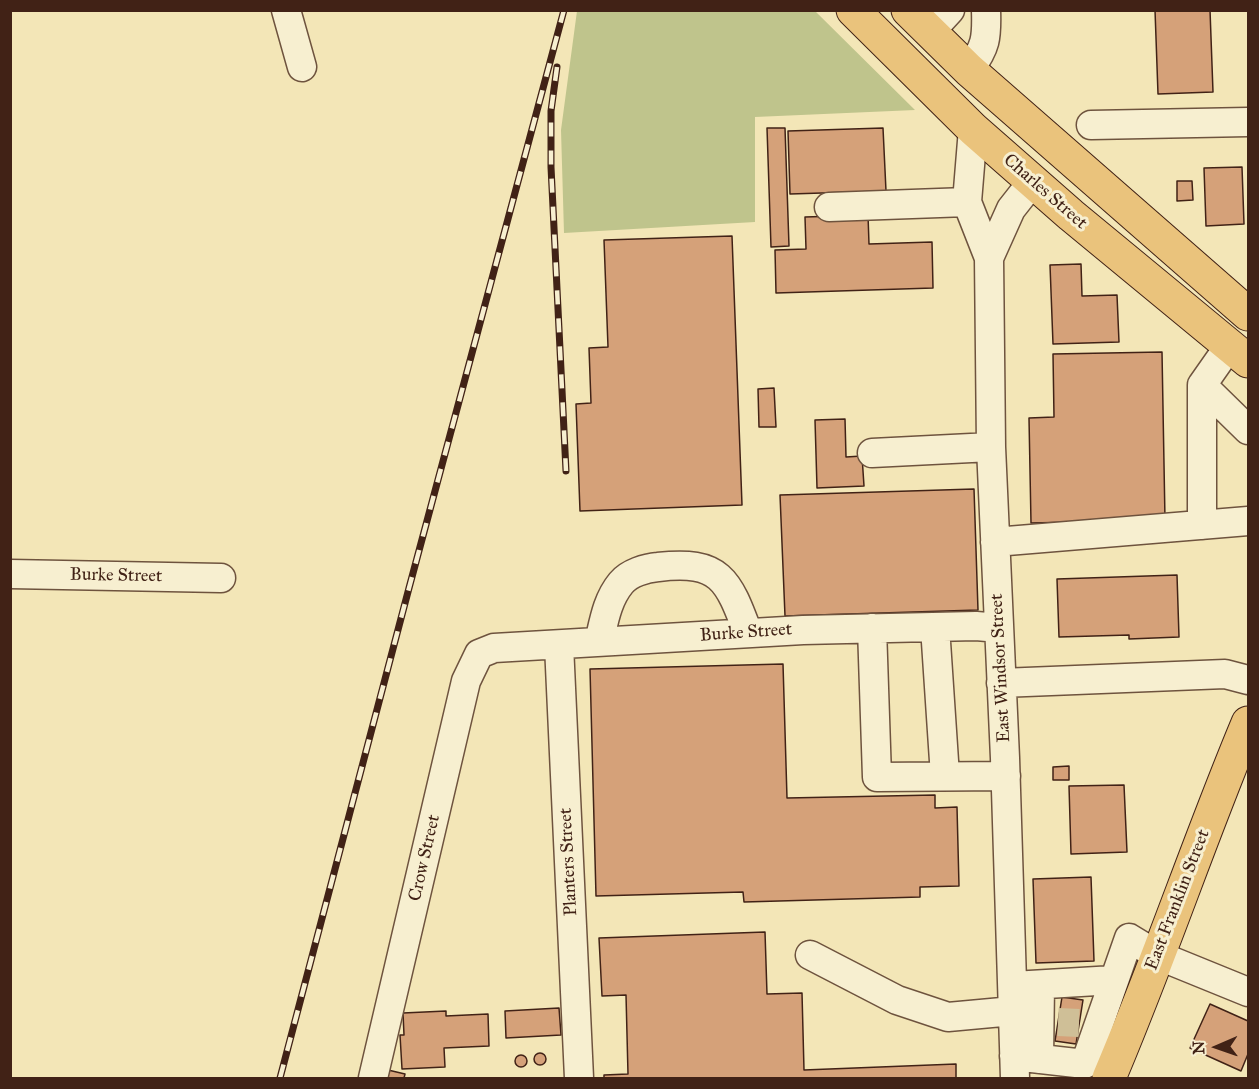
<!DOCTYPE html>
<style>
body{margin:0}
#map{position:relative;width:1259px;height:1089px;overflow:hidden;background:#f3e6b7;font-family:"IM FELL Great Primer",serif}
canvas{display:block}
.frame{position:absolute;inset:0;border:12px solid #412216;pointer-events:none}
.north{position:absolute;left:1187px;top:1017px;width:60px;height:60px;-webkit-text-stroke:4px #f7efd0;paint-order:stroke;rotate:268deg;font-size:16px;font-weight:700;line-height:24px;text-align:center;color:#412216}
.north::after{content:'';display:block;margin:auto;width:21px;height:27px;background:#412216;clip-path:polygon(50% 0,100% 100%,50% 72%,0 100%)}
</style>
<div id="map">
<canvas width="1259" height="1089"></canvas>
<div class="frame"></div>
<div class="north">N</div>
</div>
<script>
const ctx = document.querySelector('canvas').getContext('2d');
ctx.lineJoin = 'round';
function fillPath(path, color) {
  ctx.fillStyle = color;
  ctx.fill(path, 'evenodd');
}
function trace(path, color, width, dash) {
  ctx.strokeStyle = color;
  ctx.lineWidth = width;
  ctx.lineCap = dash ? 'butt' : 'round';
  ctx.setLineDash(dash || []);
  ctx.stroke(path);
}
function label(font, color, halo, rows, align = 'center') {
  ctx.font = font + ' "IM FELL Great Primer",serif';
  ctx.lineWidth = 6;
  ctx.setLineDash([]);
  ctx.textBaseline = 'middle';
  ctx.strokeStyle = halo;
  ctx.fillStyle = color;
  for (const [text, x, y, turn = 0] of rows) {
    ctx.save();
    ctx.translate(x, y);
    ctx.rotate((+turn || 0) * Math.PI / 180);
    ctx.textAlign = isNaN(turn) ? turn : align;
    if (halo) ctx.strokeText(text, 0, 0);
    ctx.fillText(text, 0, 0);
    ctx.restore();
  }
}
fillPath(new Path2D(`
 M577,11H815L915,110L755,117V222L564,233L561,130Z`), '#bfc48c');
const building = new Path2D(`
 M1155,10H1210L1213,92L1158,94Z
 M767,128H785L789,246L771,247Z
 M883,128L886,191L790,194L788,131Z
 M1242,167L1244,224L1206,226L1204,168Z
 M1177,181H1192L1193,200L1177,201Z
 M868,215L869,244L932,242L933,288L776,293L775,250L806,249L805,217Z
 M732,236L742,505L580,511L576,404L591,403L589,348L608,347L604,240Z
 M1081,264L1082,296L1117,295L1119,342L1053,344L1050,265Z
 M1162,352L1165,520L1031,523L1029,418L1054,417L1053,354Z
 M774,388L776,427H759L758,389Z
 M845,419L846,457L862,456L864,486L817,488L815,420Z
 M974,489L978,610L785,616L780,495Z
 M1177,575L1179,637L1129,639V635L1059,637L1057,579Z
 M783,664L787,798L935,795V808L957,807L959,886L920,887V897L744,902L743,892L596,896L590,669Z
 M1069,766V780H1053V767Z
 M1124,785L1127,852L1071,854L1069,786Z
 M1091,877L1094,961L1036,963L1033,879Z
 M765,932L767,994L802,993L804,1070L956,1064V1078H604V1075L628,1074L626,995L602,996L599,938Z
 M1062,997L1083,1000L1076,1044L1055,1041Z
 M1210,1004L1248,1021V1054L1241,1071L1190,1048Z
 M559,1008L561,1035L506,1038L505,1011Z
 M446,1011V1016L488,1014L489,1046L444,1048L445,1067L402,1069L400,1035H404L403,1013Z
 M534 1059a6 6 0 1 1 12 0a6 6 0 1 1-12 0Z
 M515 1061a6 6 0 1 1 12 0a6 6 0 1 1-12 0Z
 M388,1070L405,1074L404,1078H386Z`);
fillPath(building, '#d5a179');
trace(building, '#412216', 1.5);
trace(new Path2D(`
 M1058,1022L1079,1023`), '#cfbf97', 28, [28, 14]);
const minor = new Path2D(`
 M286,10L302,67
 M927,29L939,22L950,10
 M969,70C986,47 987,38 986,10
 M1091,125L1248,122
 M973,129L967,202L989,258L991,447L1005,758L1015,1078
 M829,207L967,202
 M989,258L1011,209L1033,181
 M1230,345L1202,385L1248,430
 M1202,385V525
 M872,453L991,447
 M995,542L1248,521
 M10,574L221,578
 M935,627L945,776
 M872,628L877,777L1006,776
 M599,642C604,621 607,600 621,583C629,573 646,568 658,567C720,560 728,579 748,633
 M559,645L579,1078
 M1001,683L1225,674L1248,680
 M810,955L897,1000L948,1017L1013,1011
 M1013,986L1114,980
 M1014,1056L1085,1064L1129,938L1157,955L1248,992
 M1039,1059L1040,985
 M373,1078L466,681L479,654L494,648L803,630L976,626L999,628`);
const major = new Path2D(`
 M853,10L973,129L1071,215L1248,361
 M908,10L969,70L1248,314
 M1109,1078C1159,961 1199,840 1248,723`);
trace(minor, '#6e533e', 31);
trace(major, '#412216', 35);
trace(minor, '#f7efd0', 28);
trace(major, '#eac37c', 33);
const rail = new Path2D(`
 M557,67L551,111V167L566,471
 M280,1078L409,588L564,10`);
trace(rail, '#412216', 7);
trace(rail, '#f7efd0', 4.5, [14]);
label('18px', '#412216', '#f7efd0', [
 ["Charles Street",1045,192,41],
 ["Burke Street",116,576,1],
 ["Burke Street",746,633,-4],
 ["East Windsor Street",1001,668,-93],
 ["Crow Street",425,858,-77],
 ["Planters Street",569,862,-93],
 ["East Franklin Street",1178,900,-69]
]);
</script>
